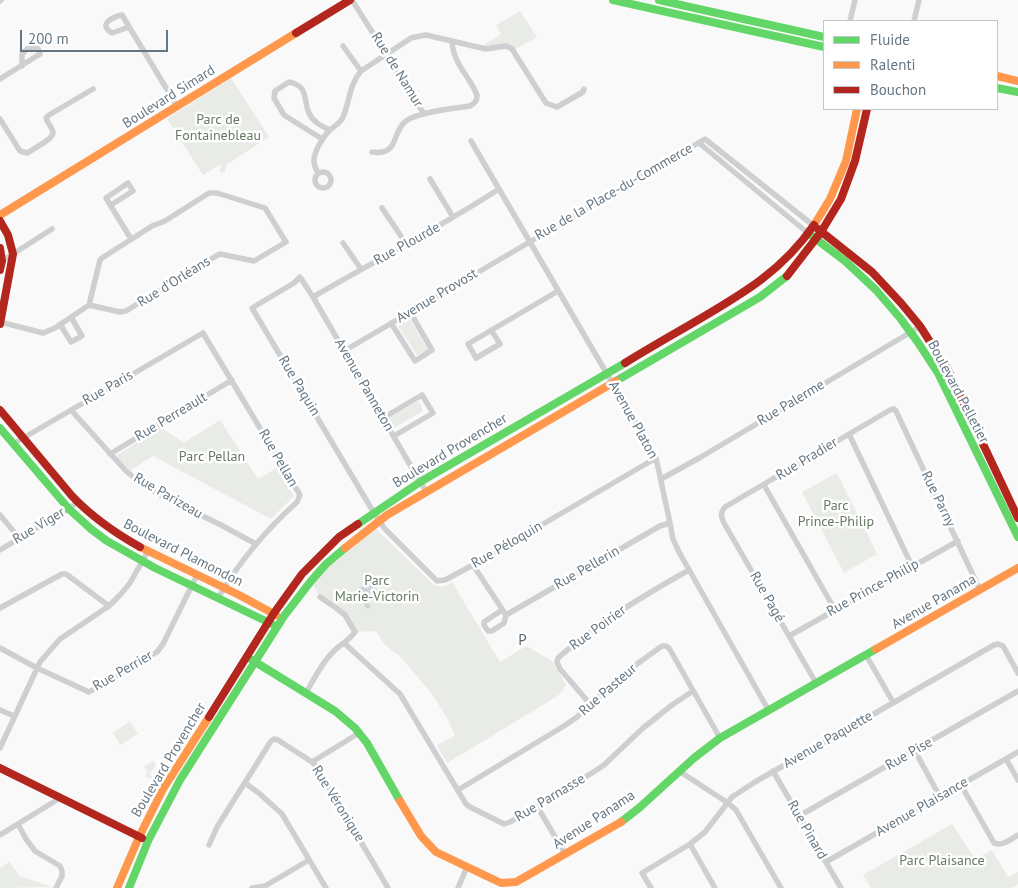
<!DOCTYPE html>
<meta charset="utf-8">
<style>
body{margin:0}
#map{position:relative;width:1018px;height:888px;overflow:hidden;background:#f9f9f9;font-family:"PT Sans",sans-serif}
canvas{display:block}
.legend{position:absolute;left:823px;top:20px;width:175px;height:90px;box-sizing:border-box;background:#fff;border:1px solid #c1c8cd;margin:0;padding:6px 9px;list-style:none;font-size:15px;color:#657683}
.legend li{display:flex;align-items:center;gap:10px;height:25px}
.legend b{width:25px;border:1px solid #c1c8cd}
.scale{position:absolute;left:20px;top:30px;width:148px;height:22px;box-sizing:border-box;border:2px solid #657683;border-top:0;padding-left:6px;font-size:15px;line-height:18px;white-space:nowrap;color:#657683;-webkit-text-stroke:4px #fff;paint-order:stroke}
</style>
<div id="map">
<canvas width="1018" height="888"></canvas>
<ul class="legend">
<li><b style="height:6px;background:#63d668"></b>Fluide</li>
<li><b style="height:6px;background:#ff974d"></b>Ralenti</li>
<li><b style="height:6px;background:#b3261e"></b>Bouchon</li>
</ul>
<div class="scale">200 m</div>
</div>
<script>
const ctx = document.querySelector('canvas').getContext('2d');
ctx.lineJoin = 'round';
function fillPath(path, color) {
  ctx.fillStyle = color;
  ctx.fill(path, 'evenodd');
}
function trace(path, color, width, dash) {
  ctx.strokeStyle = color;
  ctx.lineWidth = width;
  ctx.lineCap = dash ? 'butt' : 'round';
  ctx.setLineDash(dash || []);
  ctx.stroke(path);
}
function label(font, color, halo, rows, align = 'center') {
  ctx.font = font + ' "PT Sans",sans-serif';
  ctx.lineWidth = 5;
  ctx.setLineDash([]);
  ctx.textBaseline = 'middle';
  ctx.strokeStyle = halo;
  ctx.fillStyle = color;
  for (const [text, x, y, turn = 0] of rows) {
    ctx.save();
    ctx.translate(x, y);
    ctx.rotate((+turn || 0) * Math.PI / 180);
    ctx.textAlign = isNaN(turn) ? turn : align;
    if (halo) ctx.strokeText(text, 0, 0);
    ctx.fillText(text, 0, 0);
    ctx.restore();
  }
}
fillPath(new Path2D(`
 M520,11L537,37L514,50L505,45L482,46L501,34L496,25Z
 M231,78L269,137L226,165L225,173L220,172L221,164L203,175L167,119Z
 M409,318L428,350L417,355L398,326Z
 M419,401L423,411L394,428L389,417Z
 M220,420L258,479L277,468L294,496L271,519L153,456L130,471L116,456L160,427L184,443Z
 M837,473L877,554L844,573L802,492Z
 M375,528L434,585C441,588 446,587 452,582L500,662L526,646L552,661L566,685L560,694L543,705L447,763L437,745L455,736L447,718L432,694L400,656L385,645L376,631L355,632L345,615L320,597L311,581Z
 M130,721L138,734L120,745L113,733Z
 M153,761L156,766L149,773L152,777L151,779L145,776L148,771L144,767Z
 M952,824L975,859L992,850L1008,877L1018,872V884L1011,888H871L863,875Z
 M9,862L20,876L52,887L0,888V868Z`), '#e8ebe6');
fillPath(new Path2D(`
 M372,581L377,590L365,597L371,607L367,609L356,590Z`), '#ced6d9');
trace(new Path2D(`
 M352,0L424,114
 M0,1L1,0
 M850,21L855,0
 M914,21L919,0
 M129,27L112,33C97,24 113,17 122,15L177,106
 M343,46L361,71
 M0,79L40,54L38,49L34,47L28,48L22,54V66
 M0,119L20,151L27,153C33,149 52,140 53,133C53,128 47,123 46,118L49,115L93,89
 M322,139L284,115L274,98L275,91L289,82C309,86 303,100 309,113C313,122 321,126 330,130
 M471,141L656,458L670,523L673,539L679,552L769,711
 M699,143L809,234
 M372,152C400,156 391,132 406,121C417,112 455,108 470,106C475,103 477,101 477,95C469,75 453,64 452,41
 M315 180a8 8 0 1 1 16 0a8 8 0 1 1-16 0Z
 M318,173C316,169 314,166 314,162C313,153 323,137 329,131C334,126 340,124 343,117C350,101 349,85 361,71L411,38L420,36L426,35L486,49L506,46L512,49L546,103L557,107L583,92L584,89
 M430,179L453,217
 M111,205L133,191L128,183L106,198L131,239
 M382,208L407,245
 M343,243L361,269
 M2,261L52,229
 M313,297C375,261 439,228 499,189
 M0,322L43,333L55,328L89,305L100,260L102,258L152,226L165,221L209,193H217L265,208L286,242L254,261L220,254L216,256L126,311L120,312L89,305
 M391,323L415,361L432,350L410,312
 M60,324L71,342L82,336L71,317
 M491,330L500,344L476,358L468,344L558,291
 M344,351L705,139L814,226
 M71,410L126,471L143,485L166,498L221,525L256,544
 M383,418L422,395L433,413L394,436
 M849,434L912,566
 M13,444L203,333L300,495L297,502C266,530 239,562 218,598
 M110,454L232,380
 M661,479L701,457L911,332L920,326
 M764,485L835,610
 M427,492L420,482L313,297L300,277L294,283L252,308L374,513L385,529L437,581L445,580L473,565L656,458
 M0,515L19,538
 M0,550L69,509L77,502
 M473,565L506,615L660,526L670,523
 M0,608L62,574H66L109,606
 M502,610L484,622V625L488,631H492L504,623L506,615
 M789,636L958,541
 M344,643L400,694L466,804L470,807L504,824L510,822L592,773L604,765L643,728L672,705L693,691
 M0,648L37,668L89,692L157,652L163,644L197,575
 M866,655L893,702
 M816,683L724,523C721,516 720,513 725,507L890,410L894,409L896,411L980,590
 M306,693C314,679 321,664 332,653C339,645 349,641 355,632L345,615L336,608L320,597
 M590,704L560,669L557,662L558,658C570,647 584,637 597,627C626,606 657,588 689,570
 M0,710L14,716
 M0,748L40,662L60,639L109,606L120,595L130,583L148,551
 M915,751L940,797
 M1006,759L1018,780
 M312,762L359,733
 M679,771L728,803L736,810L781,888
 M773,771L841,888
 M245,783L260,794L282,814L326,888
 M961,785L994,843C1002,847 1011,839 1018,835
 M458,790L564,726L577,717L623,674L662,646H666L669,648L720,738
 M537,806L565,854
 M799,816L1018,691
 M18,824L26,839L35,851L60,866L62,871V876L56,888
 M0,835L60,798
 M690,844L715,888
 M209,845L217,827L271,741L274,739L278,740L312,762L317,767L388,888
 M826,862L1018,752
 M252,888L265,886
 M263,888L265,886L309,860
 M458,888L467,867
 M651,888L642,873L690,844L705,832L732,797L755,782L994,645L998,644L1003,646L1018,673`), '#cecfd0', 5.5);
trace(new Path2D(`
 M613,0L824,47
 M659,0L824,37
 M997,88L1018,92
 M812,236L845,261L876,290L900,318L917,341L938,373L1018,537
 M616,381L760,297L787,276
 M0,428L69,509L91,529L107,541L155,568L272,624
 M358,524L420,482L625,363
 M252,660L335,711L355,728L367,743L400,801
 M621,822L639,808L694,758L720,738L876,649
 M129,888L148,841L180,780L284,616L311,581L326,564L345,548`), '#63d668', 8);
trace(new Path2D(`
 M997,76L1018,81
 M0,215L296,33
 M814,225L830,199L846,161L857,109
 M140,547L239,595L276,615
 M345,548L387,515L616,381
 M876,649L1018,568
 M400,801L421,836L436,852L501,883L516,882L621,822
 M117,888L139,837L163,789L209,717`), '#ff974d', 8);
trace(new Path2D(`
 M296,33L350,0
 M0,221L8,235L13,254L0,324
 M818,229L872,272L901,303L920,326L948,370L1018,518
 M0,248L2,261L0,270
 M787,276L821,232L841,199L855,161L867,109
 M625,363C649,348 674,334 698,320C744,293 783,270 814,225
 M0,410L72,496C92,517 115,533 140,547
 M209,717L274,613L302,574L339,537L358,524
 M0,768L142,838`), '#b3261e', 8);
label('14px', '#657683', '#fff', [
 ["Rue de Namur",397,70,58],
 ["Boulevard Simard",169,97,-32],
 ["Rue de la Place-du-Commerce",614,192,-30],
 ["Rue Plourde",407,244,-29],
 ["Rue d'Orléans",174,282,-32],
 ["Avenue Provost",437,296,-31],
 ["Avenue Panneton",364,385,60],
 ["Rue Paquin",299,386,59],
 ["Rue Paris",108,388,-30],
 ["Boulevard Pelletier",958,392,62],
 ["Rue Palerme",791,403,-31],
 ["Rue Perreault",171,417,-31],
 ["Avenue Platon",633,420,61],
 ["Boulevard Provencher",450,451,-31],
 ["Rue Pellan",278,458,60],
 ["Rue Pradier",807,459,-31],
 ["Rue Parizeau",168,496,30],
 ["Rue Parny",938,499,64],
 ["Rue Viger",39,526,-31],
 ["Rue Péloquin",507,545,-30],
 ["Boulevard Plamondon",183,553,27],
 ["Rue Pellerin",587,568,-30],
 ["Rue Prince-Philip",873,588,-29],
 ["Rue Pagé",767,597,60],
 ["Avenue Panama",934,602,-30],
 ["Rue Poirier",598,628,-36],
 ["Rue Perrier",123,671,-30],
 ["Rue Pasteur",608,690,-41],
 ["Avenue Paquette",828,740,-30],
 ["Rue Pise",909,754,-30],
 ["Boulevard Provencher",169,760,-59],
 ["Rue Parnasse",550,798,-31],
 ["Rue Véronique",338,804,58],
 ["Avenue Plaisance",922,807,-30],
 ["Avenue Panama",594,820,-33],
 ["Rue Pinard",807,830,60]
]);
label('14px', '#687a64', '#fff', [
 ["Parc de",218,120],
 ["Fontainebleau",218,136],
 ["Parc Pellan",212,457],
 ["Parc",836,506],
 ["Prince-Philip",836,522],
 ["Parc",377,581],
 ["Marie-Victorin",377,597],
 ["Parc Plaisance",942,861]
]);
ctx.letterSpacing = '1px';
label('15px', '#57646e', '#fff', [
 ["P",523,641]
]);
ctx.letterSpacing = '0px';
</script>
